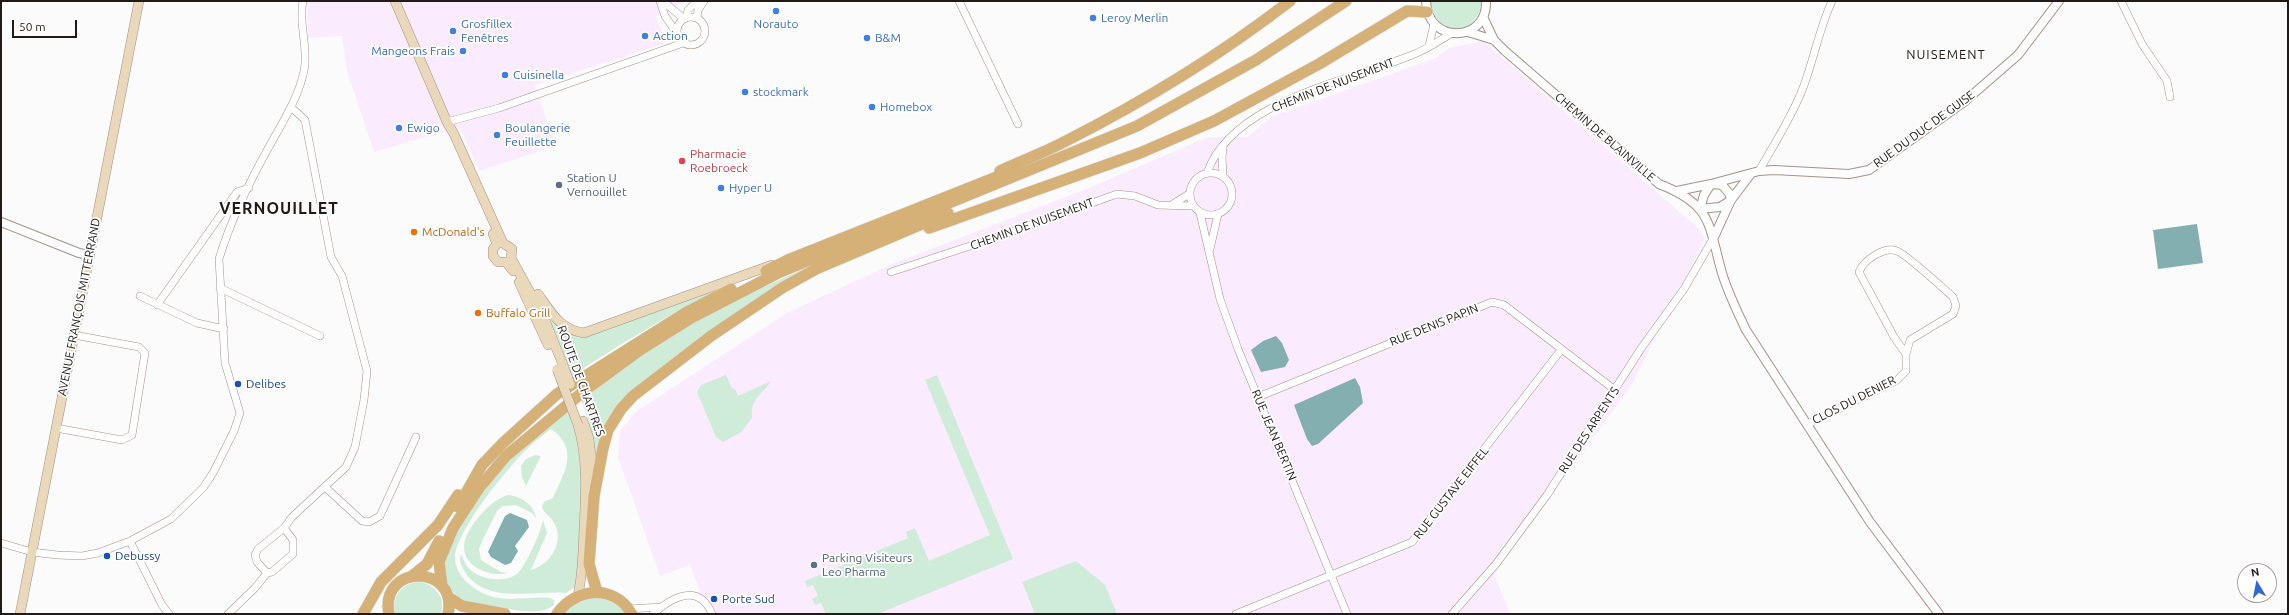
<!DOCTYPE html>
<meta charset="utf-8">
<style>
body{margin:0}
#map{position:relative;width:2289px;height:615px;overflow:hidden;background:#fbfbfb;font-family:Ubuntu,sans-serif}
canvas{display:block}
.frame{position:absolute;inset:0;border:2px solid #221a16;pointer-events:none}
.north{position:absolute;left:2237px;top:563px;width:40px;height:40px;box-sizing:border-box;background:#fff;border:1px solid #a7a3a2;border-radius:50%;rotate:350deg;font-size:11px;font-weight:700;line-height:16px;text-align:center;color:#221a16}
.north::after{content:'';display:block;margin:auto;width:14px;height:18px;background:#3266d4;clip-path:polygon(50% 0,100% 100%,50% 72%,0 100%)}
.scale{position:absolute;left:12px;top:20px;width:65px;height:18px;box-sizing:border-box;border:2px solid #221a16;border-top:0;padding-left:5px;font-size:12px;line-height:14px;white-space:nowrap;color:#221a16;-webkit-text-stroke:3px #fff;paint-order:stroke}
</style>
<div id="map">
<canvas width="2289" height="615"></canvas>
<div class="frame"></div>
<div class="north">N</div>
<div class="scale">50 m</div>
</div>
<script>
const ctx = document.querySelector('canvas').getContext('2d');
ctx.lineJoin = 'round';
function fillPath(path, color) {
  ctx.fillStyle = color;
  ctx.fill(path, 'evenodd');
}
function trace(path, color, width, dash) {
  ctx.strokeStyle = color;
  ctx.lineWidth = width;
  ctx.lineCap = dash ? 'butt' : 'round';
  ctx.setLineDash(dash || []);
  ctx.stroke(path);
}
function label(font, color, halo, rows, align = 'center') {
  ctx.font = font + ' Ubuntu,sans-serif';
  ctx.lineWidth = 3.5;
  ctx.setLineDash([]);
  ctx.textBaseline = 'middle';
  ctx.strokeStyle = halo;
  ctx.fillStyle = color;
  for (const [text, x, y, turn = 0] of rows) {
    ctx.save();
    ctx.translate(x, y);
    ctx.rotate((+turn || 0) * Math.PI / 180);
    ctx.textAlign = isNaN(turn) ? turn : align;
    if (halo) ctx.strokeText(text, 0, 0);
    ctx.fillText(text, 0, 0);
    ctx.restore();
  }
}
fillPath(new Path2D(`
 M308,1H686L656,16L666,43L535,85L555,146L479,171L460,127L374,152L347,71L342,36L308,38Z
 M1483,41L1698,228L1705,238L1632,384L1494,574L1510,614H709L690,565L660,576L618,457L620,431L637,411L787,313L892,264L1089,188L1208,137H1247L1273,116L1436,58L1449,48Z`), '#fbebfe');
fillPath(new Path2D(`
 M1430,1H1482C1477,38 1436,38 1430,1Z
 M878,238L814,269L635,390L597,458L594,459L589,422L581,400C615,374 648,348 685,327C747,292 812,265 878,238Z
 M723,285V288C670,314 621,343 572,376L565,359H562L547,316L560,329L574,335Z
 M726,375L732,389H735L738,396L771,381C760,398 751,396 752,418L741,432L723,442L716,437L697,392L701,385Z
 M937,375L1013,559L877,614H826L821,603L815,605L812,599L818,596L813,585L807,587L805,581L908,538L906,532L915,528L929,561L990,535L925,380Z
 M568,409C589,466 581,526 576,586L566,593C535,590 486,605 465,572C461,566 459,560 461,554C464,561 467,568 473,572C484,580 507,583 518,573C526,565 541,532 543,520L547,533L531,570C551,564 566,541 553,521C549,515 543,513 542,506L544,502L553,498C564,473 580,449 551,429C543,435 535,441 528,448C508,467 455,532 455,558C455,575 472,589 487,595C509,603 528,596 550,598L554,600V605C542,615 518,611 504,608C490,606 471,606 460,598C453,594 443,579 442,571C439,542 498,469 519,450C534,436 552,423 568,409Z
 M535,455L541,456L526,486L522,477L521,466L526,459Z
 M509,495C522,497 534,505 536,518L532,513L516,505L503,506L497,511L483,539L479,549L481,560L501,572L508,573C489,578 458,565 465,540C470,524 492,498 509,495Z
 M1076,561L1105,585L1117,614H1035L1022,582Z
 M420,582C436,585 446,598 441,614H395C391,596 403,582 420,582Z
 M599,597L616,603L627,614H563L581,599Z`), '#cfecd8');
fillPath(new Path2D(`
 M2197,224L2203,263L2158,269L2153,230Z
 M1276,336L1282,343L1289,360L1285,367L1261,372L1251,350L1263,341Z
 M1355,378L1360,387L1363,403L1318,444L1312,446L1307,439L1294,405Z
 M510,513L527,520L529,527L515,546L518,551L511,563L505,565L491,557L488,552L505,516Z`), '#84afb0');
const minor = new Path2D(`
 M660,1L665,16L676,32
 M663,1L684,19
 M959,1L1018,124
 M2121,1L2142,44L2167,81L2170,97
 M677 31a14 14 0 1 1 28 0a14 14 0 1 1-28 0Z
 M686,17L688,10L697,1
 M697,18L698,10L704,1
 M1429,46L1434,24
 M447,122L499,108L683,43
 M1759,171C1774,144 1792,117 1803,88C1814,59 1819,29 1832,1
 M1190 194a21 21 0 1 1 42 0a21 21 0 1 1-42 0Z
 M1207,173C1232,101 1349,81 1412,55C1426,50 1439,41 1452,33
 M1223,176L1222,157L1223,148
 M1173,204L1189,194
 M1200,213L1220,299L1238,349L1347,614
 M1210,249L1218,214
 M891,272L1003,235L1117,194L1135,196L1158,205L1193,206
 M220,288L320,336
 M140,296L197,323L224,329
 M157,305L237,192L249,188
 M1258,397L1492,302L1504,305L1615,390
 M1808,424L1896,381L1906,371V354L1910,340L1953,314L1956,306L1953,297C1944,289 1906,254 1897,251C1884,246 1864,260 1859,272L1894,337L1906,354
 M56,428L122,440L132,435L145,353L139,347L74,335
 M325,487L362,521L369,522L380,516L416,437
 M284,528L293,540V554L272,572L267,573L257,562L255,555L258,549L284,528L292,517L346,467L355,447L364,400L367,371L342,276L331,257L305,120L292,108
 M130,541L162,605L169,614
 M1,543L32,552L57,555L82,556L98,553L130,541L171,519L203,488L213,473L234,431L240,413L225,363L219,259C230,222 251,179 270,145C283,121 298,99 304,71C309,49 298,23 303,1
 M629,609L661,607
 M228,614L255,588L267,573
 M653,614C673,596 699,583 712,614
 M1236,614L1412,542L1561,350
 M1452,614L1496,564L1547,495L1642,347L1684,289L1714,237`);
const tertiary = new Path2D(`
 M1426,1C1427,45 1488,43 1486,1
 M1483,17L1494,40L1505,51L1659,184C1713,205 1708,224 1722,273C1728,293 1737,311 1746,330L1870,522L1939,614
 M1468,32L1494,40
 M1677,191L1711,184L1722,185L1729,193L1731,200
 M1731,200L1720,207L1700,209L1704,195L1711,184L1759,171L1774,170L1849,174L1869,170L1964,102L2018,55L2059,1
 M1,222L79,253L90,255
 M1714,237L1731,200L1750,175`);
const secondary = new Path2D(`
 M395,1L447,122L454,134L503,243L512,249L511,258L544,318L563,365
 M493,234L497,244L493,249V256L498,262H506L513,271
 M519,282L548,345
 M538,294C552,313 559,329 584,333L772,265
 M583,421L589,439L594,482
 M578,425C588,460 586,492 584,528C583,551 583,573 578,595
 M20,614L139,1`);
const primary = new Path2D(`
 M1000,171C1021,161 1043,153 1064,142C1143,102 1219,56 1290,1
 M929,228L1140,153L1214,121L1319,64L1407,11L1427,12
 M766,271L790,259L1009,172
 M458,507L482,465L503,443L557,394L687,312L731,289
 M412,576L427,564L439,541
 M442,586L439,562L453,528L479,488L506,456L584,391L640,350L691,318L778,273L1137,126L1256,60L1346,1
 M597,592L589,564L594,496L603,448L608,430L621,409L633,396L711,336L782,288L816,269L948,213
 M448,597L462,606L505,614
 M363,614L381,582L438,525L458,495
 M389,614C379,563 459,564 448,614
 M557,614C576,587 614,584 632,614`);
trace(minor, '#a79186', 8);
trace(tertiary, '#a79186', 10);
trace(secondary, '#a79186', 10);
trace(primary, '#d7d6d5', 12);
trace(minor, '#fff', 7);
trace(tertiary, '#fff', 8);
trace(secondary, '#ead8bb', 9);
trace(primary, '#d6b177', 11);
const secondaryBridge = new Path2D(`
 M563,365L570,384
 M557,369L578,425`);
trace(secondaryBridge, '#a79186', 10, []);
trace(secondaryBridge, '#ead8bb', 9);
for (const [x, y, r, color] of [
 [776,11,4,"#3f7fe0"],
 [1093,18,4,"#3f7fe0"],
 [453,31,4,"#3f7fe0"],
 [645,36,4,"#3f7fe0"],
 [867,38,4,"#3f7fe0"],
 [463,51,4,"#3f7fe0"],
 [505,75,4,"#3f7fe0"],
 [745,92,4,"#3f7fe0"],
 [872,107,4,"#3f7fe0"],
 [399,128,4,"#3f7fe0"],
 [497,135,4,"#3f7fe0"],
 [682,161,4,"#e0444e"],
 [559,185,4,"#5c6f8a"],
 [721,188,4,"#3f7fe0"],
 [414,232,4,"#e8710a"],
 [478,313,4,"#e8710a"],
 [238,384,4,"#1a4fb4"],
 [107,556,4,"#1a4fb4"],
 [814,565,4,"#5c6f8a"],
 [714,599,4,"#1a4fb4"]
]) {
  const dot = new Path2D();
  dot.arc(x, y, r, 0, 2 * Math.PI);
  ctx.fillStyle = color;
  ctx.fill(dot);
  trace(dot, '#fff', 1.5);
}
label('12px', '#366cbe', '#fff', [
 ["Leroy Merlin",1101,18],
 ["Grosfillex",461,24],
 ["Fenêtres",461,38],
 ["Norauto",776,24,"center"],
 ["Action",653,36],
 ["B&M",875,38],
 ["Mangeons Frais",455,51,"right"],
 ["Cuisinella",513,75],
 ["stockmark",753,92],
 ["Homebox",880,107],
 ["Ewigo",407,128],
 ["Boulangerie",505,128],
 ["Feuillette",505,142],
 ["Hyper U",729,188]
], 'left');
label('12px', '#221a16', '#fff', [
 ["CHEMIN DE NUISEMENT",1333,85,-21],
 ["RUE DU DUC DE GUISE",1924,129,-36],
 ["CHEMIN DE BLAINVILLE",1605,137,41],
 ["CHEMIN DE NUISEMENT",1032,224,-20],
 ["AVENUE FRANÇOIS MITTERRAND",79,307,-79],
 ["RUE DENIS PAPIN",1434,325,-22],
 ["ROUTE DE CHARTRES",581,381,70],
 ["CLOS DU DENIER",1854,400,-27],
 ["RUE DES ARPENTS",1589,430,-57],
 ["RUE JEAN BERTIN",1274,435,67],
 ["RUE GUSTAVE EIFFEL",1451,493,-52]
]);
label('12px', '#be3a42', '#fff', [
 ["Pharmacie",690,154],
 ["Roebroeck",690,168]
], 'left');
label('12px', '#4e5e75', '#fff', [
 ["Station U",567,178],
 ["Vernouillet",567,192],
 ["Parking Visiteurs",822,558],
 ["Leo Pharma",822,572]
], 'left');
label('12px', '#c56008', '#fff', [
 ["McDonald's",422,232],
 ["Buffalo Grill",486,313]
], 'left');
label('12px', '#164399', '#fff', [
 ["Delibes",246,384],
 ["Debussy",115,556],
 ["Porte Sud",722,599]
], 'left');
ctx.letterSpacing = '1px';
label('13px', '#221a16', '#fff', [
 ["NUISEMENT",1946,55]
]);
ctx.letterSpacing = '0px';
ctx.letterSpacing = '1px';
label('bold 16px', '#221a16', '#fff', [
 ["VERNOUILLET",279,209]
]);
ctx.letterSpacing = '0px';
</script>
